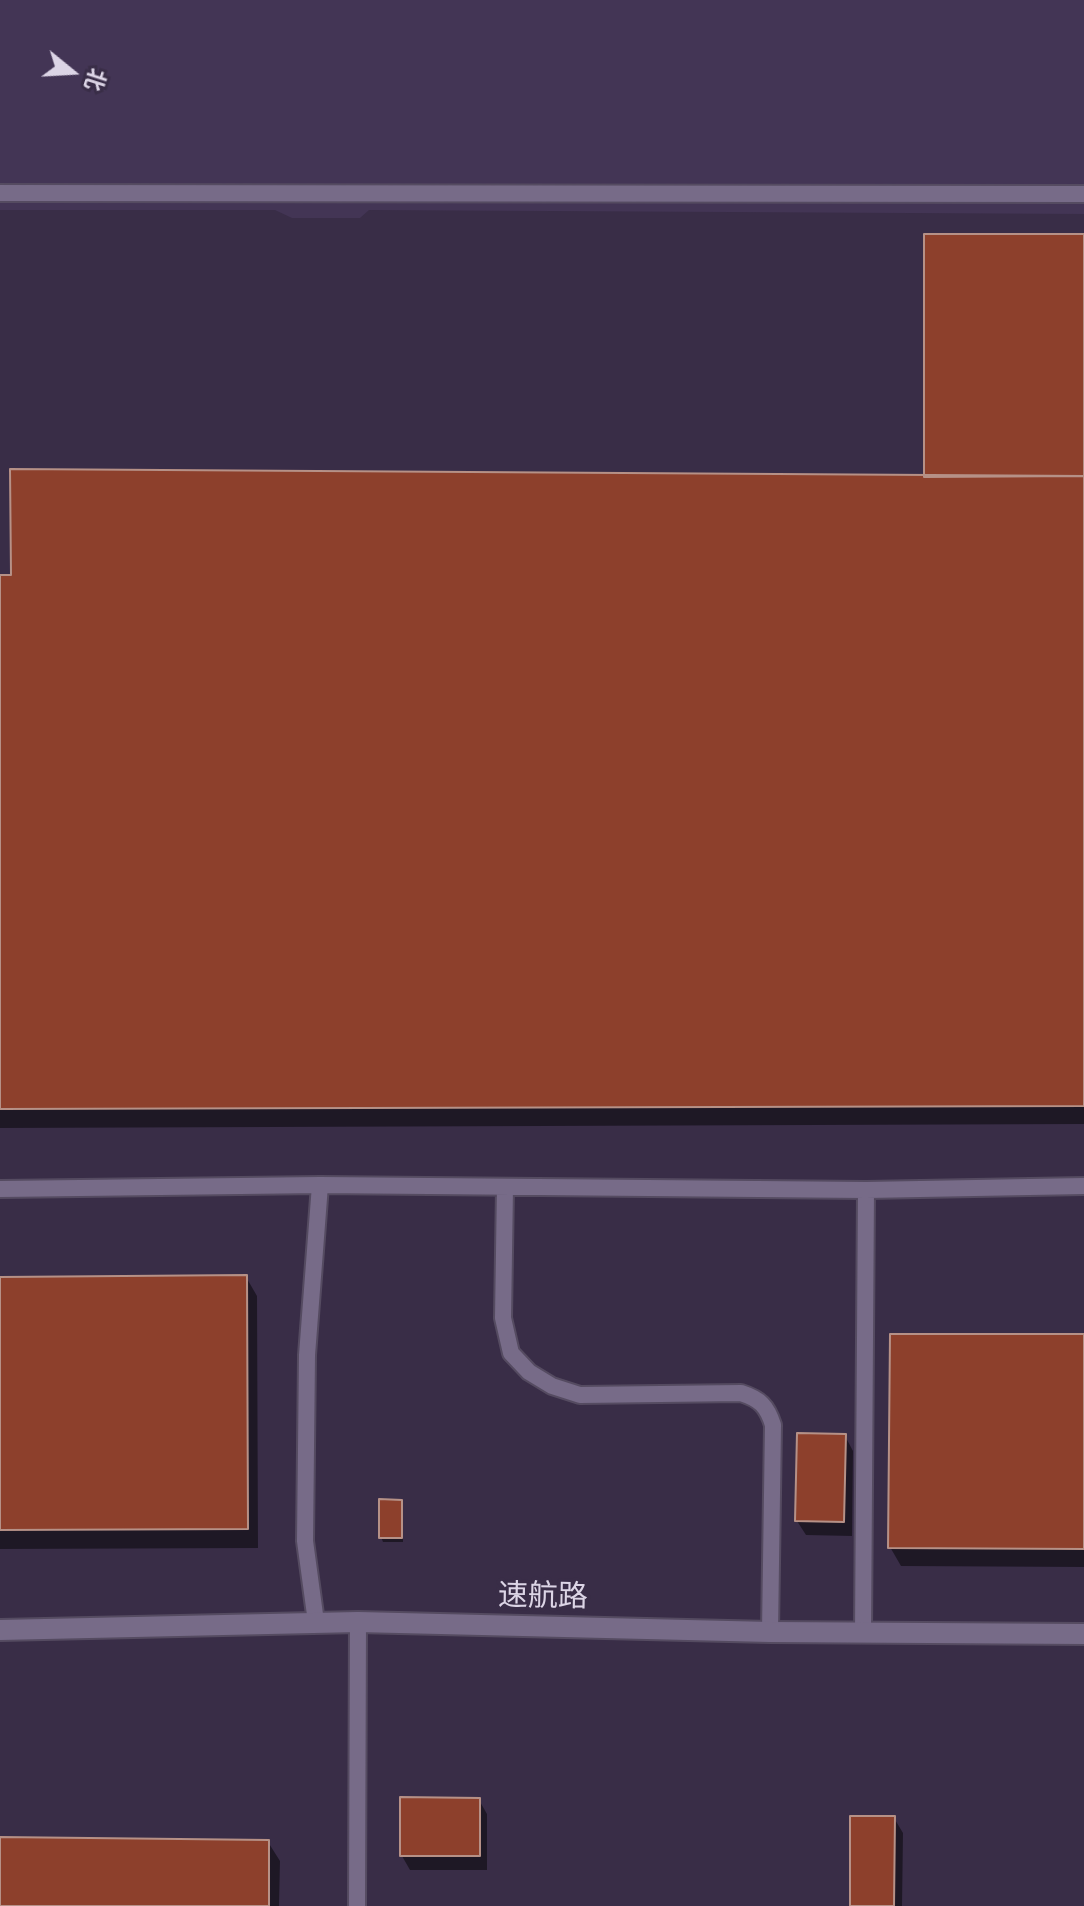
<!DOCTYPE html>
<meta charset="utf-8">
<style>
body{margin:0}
#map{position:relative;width:1084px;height:1906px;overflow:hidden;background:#392d47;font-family:Karla,"Noto Sans SC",sans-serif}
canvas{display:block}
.north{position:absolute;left:32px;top:32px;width:80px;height:80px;-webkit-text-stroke:6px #392d47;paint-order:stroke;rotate:108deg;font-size:22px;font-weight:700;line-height:32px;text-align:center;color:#dcd5e6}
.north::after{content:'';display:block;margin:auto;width:28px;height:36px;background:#dcd5e6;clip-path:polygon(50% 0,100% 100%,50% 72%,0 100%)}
</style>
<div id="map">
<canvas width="1084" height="1906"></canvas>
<div class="north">北</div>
</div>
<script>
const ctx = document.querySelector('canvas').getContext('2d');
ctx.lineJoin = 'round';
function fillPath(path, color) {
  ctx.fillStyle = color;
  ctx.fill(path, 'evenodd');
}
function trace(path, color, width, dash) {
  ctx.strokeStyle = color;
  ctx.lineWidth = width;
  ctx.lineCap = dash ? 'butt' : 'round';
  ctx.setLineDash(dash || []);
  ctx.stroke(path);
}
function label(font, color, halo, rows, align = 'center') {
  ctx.font = font + ' Karla,"Noto Sans SC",sans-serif';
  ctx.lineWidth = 7;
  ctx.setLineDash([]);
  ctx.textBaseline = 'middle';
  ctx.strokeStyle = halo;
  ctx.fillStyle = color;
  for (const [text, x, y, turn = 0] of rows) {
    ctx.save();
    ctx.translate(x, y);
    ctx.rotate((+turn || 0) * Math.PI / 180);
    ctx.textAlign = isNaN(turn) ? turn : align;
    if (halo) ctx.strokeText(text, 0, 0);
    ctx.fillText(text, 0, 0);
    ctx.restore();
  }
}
fillPath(new Path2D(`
 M0,0H1084V214L369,210L360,218H292L275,210H0Z`), '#433555');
fillPath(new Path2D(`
 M1084,236V1124L0,1128V577L926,479Z
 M246,1277L257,1296L258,1548L0,1549V1279Z
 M1084,1336V1567L901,1566L890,1547Z
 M845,1436L853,1451L852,1536L806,1535L797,1521Z
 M401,1502L403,1506V1542H383L381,1537Z
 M479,1800L487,1814V1870H410L402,1856Z
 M894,1818L903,1833L902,1906H852Z
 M0,1839L268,1842L280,1861L279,1906H0Z`), '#0007');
const building = new Path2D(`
 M924,234H1084V476L924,477Z
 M10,469L1084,476V1106L0,1109V575H11Z
 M247,1275L248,1529L0,1530V1277Z
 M890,1334H1084V1549L888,1548Z
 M797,1433L846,1434L844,1522L795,1521Z
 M379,1499L402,1500V1538H379Z
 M400,1797L480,1798V1856H400Z
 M850,1816H895L894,1906H850Z
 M0,1837L269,1840V1906H0Z`);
fillPath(building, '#8d402c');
trace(building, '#b69187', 2);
const service = new Path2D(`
 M0,193L1084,194
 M505,1187L503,1318L511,1353L529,1372L552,1386L580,1395L741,1393C760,1399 767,1406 773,1425L770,1632
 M0,1189L320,1185
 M316,1622L305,1541L307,1355L320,1185L866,1190L1084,1186
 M863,1633L866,1190
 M357,1906L358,1622`);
const minor = new Path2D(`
 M0,1630L358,1622L770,1632L1084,1634`);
trace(service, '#554b61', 20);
trace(minor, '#554b61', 24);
trace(service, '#776b88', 16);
trace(minor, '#776b88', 20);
label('30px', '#dcd5e6', '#392d47', [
 ["速航路",543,1597,1]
]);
</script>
